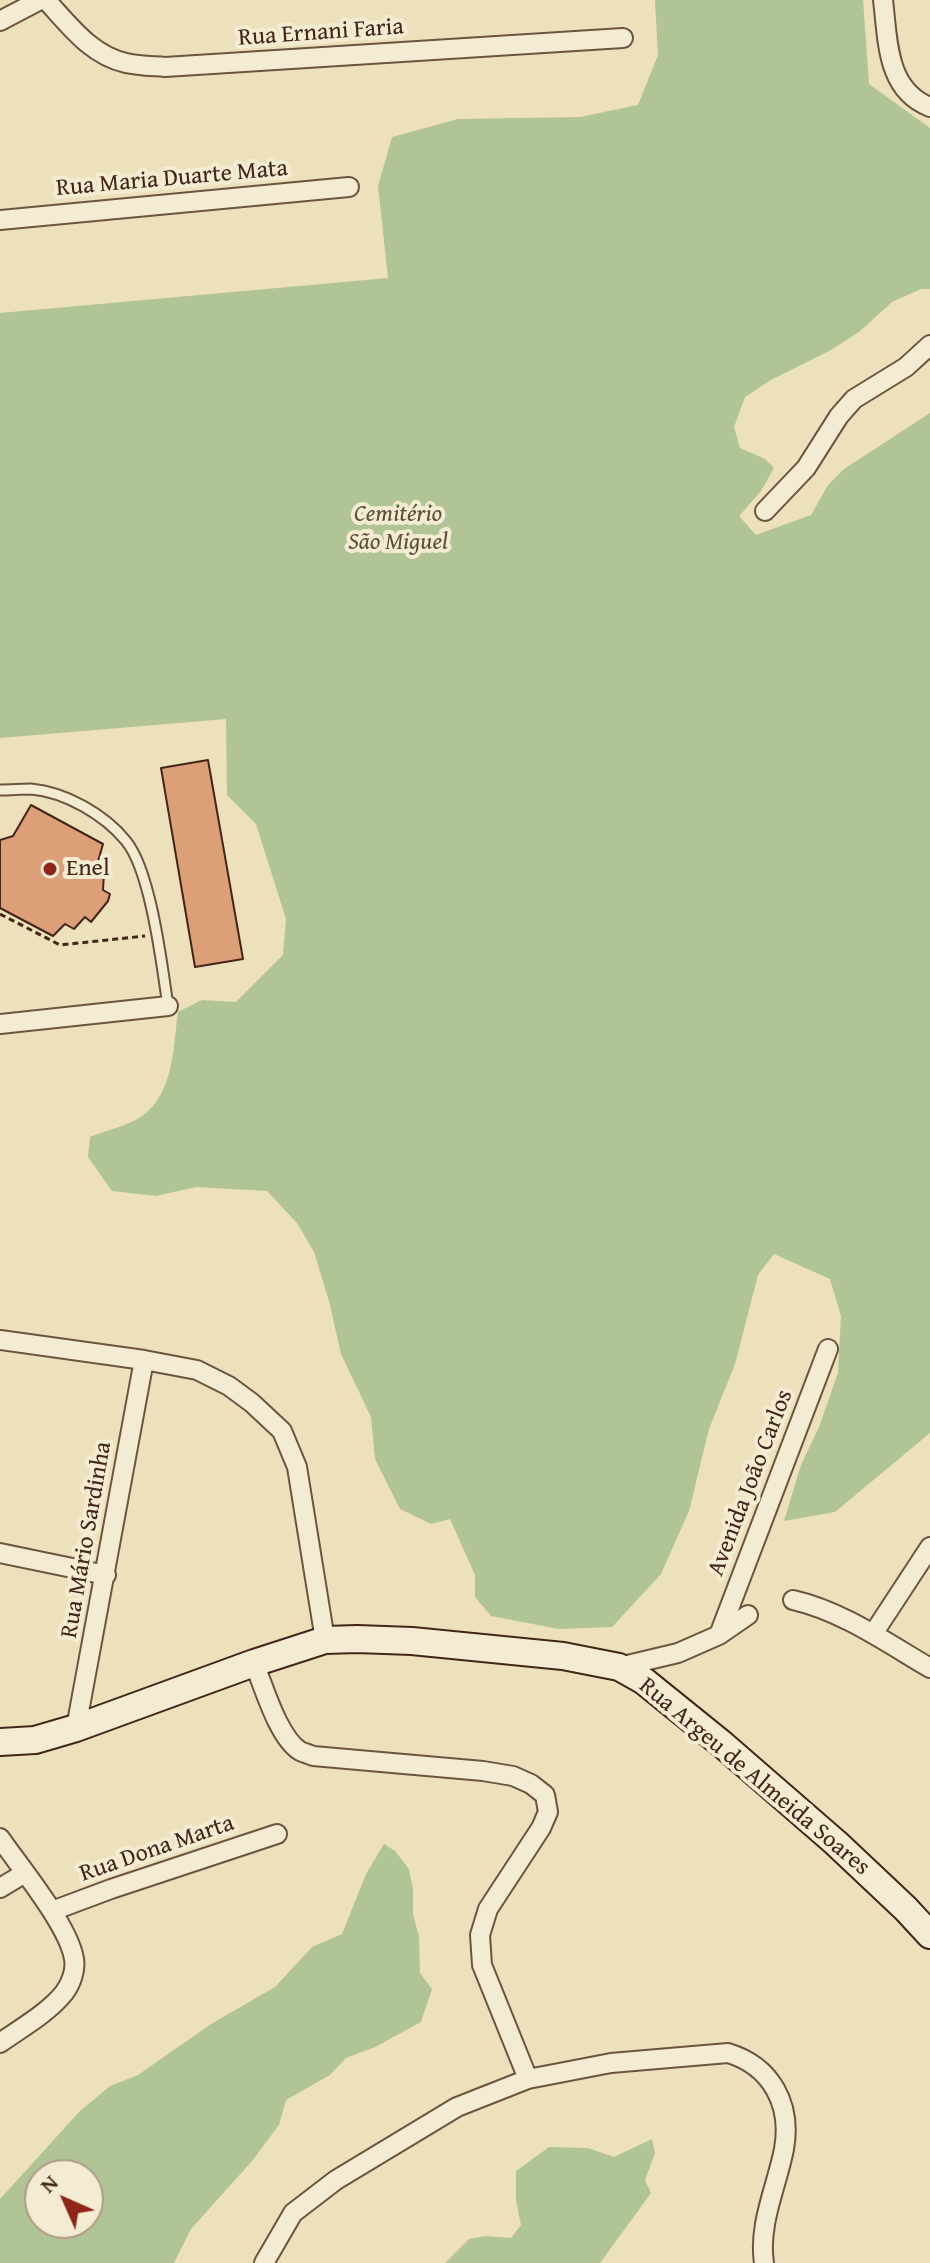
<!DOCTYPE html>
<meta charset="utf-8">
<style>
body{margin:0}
#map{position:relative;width:930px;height:2263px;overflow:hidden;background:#ece1ba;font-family:"Gentium Book Plus",serif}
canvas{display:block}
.north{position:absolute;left:24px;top:2159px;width:80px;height:80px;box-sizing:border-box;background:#f3ecd2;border:2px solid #ad9c88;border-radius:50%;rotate:315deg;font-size:22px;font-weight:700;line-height:32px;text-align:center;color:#432519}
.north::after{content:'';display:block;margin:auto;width:28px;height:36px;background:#8f2418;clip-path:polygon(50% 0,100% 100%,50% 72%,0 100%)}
</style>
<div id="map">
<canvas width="930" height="2263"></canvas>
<div class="north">N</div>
</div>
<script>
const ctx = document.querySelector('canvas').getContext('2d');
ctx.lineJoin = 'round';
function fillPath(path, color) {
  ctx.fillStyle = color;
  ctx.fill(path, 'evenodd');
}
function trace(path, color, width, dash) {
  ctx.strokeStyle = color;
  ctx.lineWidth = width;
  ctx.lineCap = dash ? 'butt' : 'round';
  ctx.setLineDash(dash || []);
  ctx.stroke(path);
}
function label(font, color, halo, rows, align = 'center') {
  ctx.font = font + ' "Gentium Book Plus",serif';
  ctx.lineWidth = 8;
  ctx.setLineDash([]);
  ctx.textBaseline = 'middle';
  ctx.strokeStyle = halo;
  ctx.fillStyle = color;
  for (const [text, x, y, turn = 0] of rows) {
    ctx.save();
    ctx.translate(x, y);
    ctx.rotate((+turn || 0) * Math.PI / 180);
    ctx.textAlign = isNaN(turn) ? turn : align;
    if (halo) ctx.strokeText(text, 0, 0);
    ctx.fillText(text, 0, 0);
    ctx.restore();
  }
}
fillPath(new Path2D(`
 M655,0H863L869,84L930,128V289H921L892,302L859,332L831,350L771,380L745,397L734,427L740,448L765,459L774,468L761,491L739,516L756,535L811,515L828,485L844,469L930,413V1433L835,1512L784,1521L801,1465L819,1427L838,1373L841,1316L830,1279L774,1254L758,1275L735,1364L709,1429L689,1511L661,1574L612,1627L559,1629L491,1616L475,1597V1575L450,1519L431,1524L400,1509L375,1459L371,1417L341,1354L329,1301L314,1252L297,1223L267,1191L196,1187L156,1196L112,1191L88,1157L90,1137C106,1130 128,1126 142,1116C174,1093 173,1048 178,1012L202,1000L236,1002L283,955L286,919L256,824L227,795L226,719L0,738V313L388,278L378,186L392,137L458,119L580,117L638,105L658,55Z
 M384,1844L395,1851L409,1869L413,1889V1914L419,1937L420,1973L432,1989L421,2022L375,2047L346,2058L330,2075L286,2100L279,2125L252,2161L191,2229L174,2263H0V2199L80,2111L110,2086L138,2075L211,2024L275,1987L312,1947L342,1934L366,1874ZM40,2175H88V2223H40Z
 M652,2139L655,2153L645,2180L651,2193L600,2263H445L469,2239L485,2236L511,2238L521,2225L516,2200V2171L549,2147L588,2148L614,2157Z`), '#b1c495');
const building = new Path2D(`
 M208,760L243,959L195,967L161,768Z
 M31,805L103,844L97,865L104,873L103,890L110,894L108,901L91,922L85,917L74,929L65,924L53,936L0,908V840L13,836Z`);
fillPath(building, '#dd9f77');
trace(building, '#432519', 2);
const lane = new Path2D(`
 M0,790C10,790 21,789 31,789C65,792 104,814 126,841C151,871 162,966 168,1006`);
const street = new Path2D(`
 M46,0C70,26 91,55 126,63C139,66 153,66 165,67L623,38
 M883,0C888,40 886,90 930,107
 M0,21L40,0
 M0,220L349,187
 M765,511L806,468L839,416L854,399L906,367L930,345
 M0,1024L168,1006
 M0,1340L144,1360L197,1370L229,1386L252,1403L282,1431L297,1467L325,1640
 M0,1553L106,1575
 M793,1600C842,1611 887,1643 930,1668
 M873,1634L930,1547
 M719,1635L828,1349
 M254,1663C264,1687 278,1737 300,1751C304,1753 309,1754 313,1756L483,1771L513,1776L531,1784L545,1795L548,1812L541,1828L488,1909L480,1935L482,1965L528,2079
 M619,1667L678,1653L719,1635L748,1615
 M76,1728L144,1360
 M0,1838C20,1867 69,1926 74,1959C76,1970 71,1984 64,1993C48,2013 21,2028 0,2043
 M0,1888L25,1873
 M52,1911L111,1889L277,1834
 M264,2263L293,2213L336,2180L457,2107L528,2079L611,2063L728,2053C771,2066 792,2104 784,2149C777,2186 758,2224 764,2263`);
const secondary = new Path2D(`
 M0,1742L35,1740L76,1728L254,1663L325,1640L357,1639L412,1641L563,1656L619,1667L644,1681L722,1744L836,1843L906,1909L930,1935`);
trace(lane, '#6d5441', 13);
trace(street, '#6d5441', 22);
trace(secondary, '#432519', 30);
trace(new Path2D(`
 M0,914L60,945L145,936`), '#432519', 3, [6, 4]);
trace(lane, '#f3ecd2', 9);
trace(street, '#f3ecd2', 18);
trace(secondary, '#f3ecd2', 26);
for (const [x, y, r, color] of [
 [50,869,8,"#8f2418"]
]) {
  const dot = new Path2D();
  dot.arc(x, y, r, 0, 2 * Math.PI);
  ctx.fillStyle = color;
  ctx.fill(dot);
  trace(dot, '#f3ecd2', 3);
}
label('24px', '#432519', '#f3ecd2', [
 ["Rua Ernani Faria",321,33,-4],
 ["Rua Maria Duarte Mata",172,179,-5],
 ["Avenida João Carlos",751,1483,-69],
 ["Rua Mário Sardinha",87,1540,-80],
 ["Rua Argeu de Almeida Soares",754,1777,40],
 ["Rua Dona Marta",157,1849,-19]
]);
label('italic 24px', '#5e4d38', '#f3ecd2', [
 ["Cemitério",398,515],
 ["São Miguel",398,543]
]);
label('24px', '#432519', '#f3ecd2', [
 ["Enel",66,869]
], 'left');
</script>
